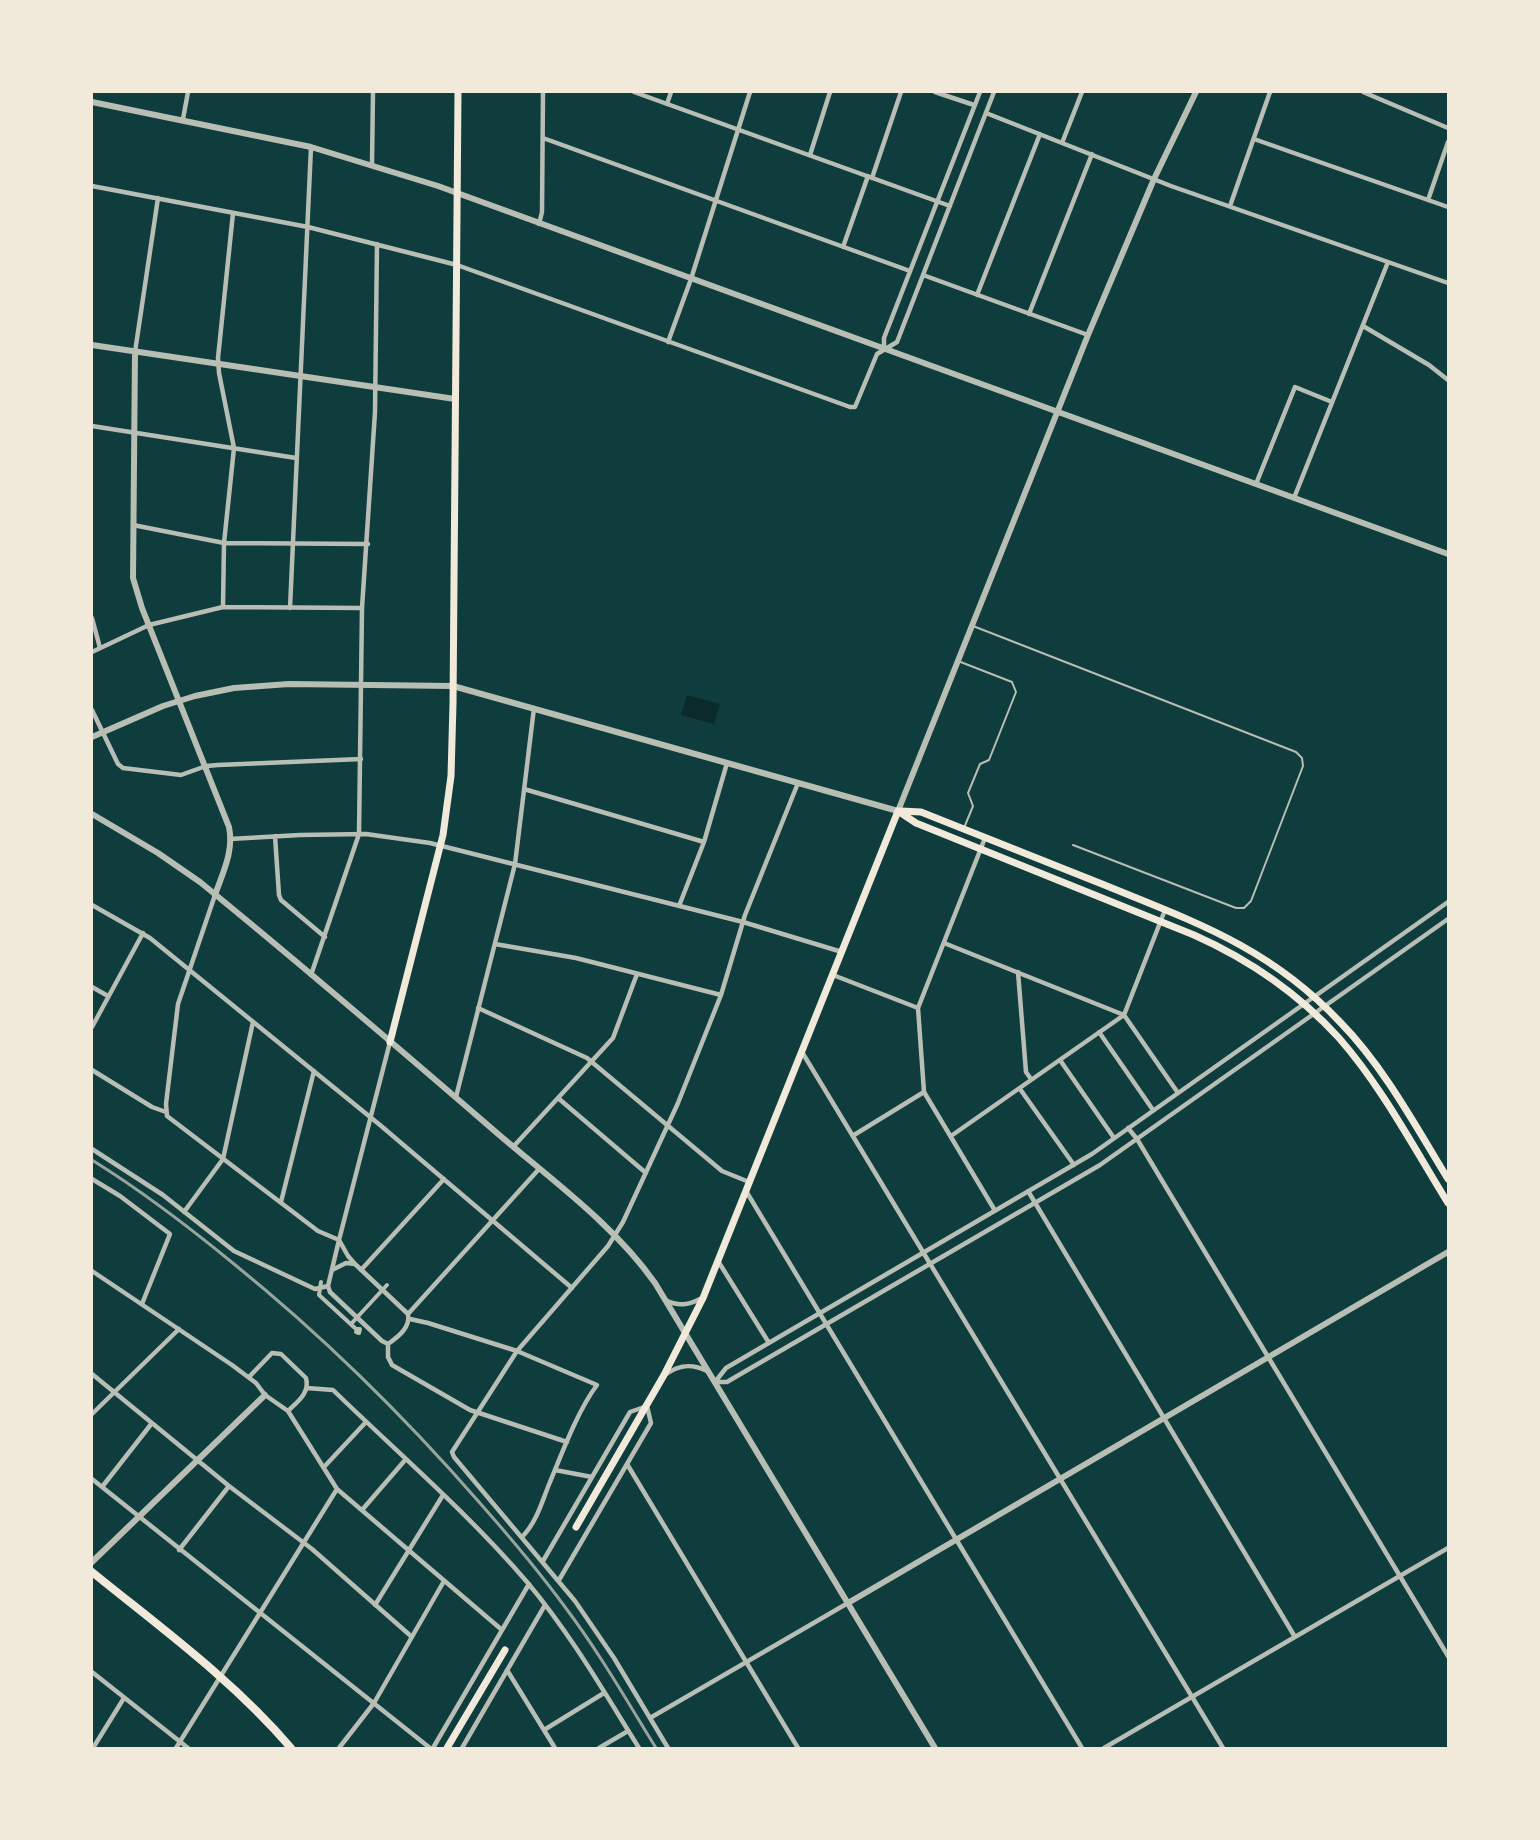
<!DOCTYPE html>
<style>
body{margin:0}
#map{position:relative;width:1540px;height:1840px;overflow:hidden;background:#0f3d3e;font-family:"Roboto Serif",serif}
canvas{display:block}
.frame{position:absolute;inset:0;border:93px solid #f1e9da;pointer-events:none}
</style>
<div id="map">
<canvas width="1540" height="1840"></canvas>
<div class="frame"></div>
</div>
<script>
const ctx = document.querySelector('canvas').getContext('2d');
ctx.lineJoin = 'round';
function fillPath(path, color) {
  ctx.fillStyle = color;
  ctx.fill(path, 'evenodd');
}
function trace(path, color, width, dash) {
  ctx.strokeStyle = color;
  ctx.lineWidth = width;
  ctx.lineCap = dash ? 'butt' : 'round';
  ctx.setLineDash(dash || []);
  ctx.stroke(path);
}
fillPath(new Path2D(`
 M687,695L720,704L714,724L681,715Z`), '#0a2a2b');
trace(new Path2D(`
 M973,626L1296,752L1302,758L1303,766L1251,901L1244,908H1236L1073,845
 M958,661L1012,682L1016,692L989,760L980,764L968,793L973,806L964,828`), '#b8beb3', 2);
trace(new Path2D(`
 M321,1282L319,1295L356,1329
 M351,1324L387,1285
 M357,1329H360L359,1333L356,1332Z`), '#b8beb3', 4);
trace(new Path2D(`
 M634,92L950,206
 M935,92L974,105
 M1363,92L1448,128
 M667,104L671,92
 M986,113L1171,186L1448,283
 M183,119L188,92
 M543,138L910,271
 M1254,139L1448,207
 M1062,143L1082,92
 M810,155L830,92
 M372,164L373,92
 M872,178L901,92
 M92,186L308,227L457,265L850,407H855L877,354L897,342L994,92
 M1428,200L1448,142
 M1230,206L1270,92
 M539,224L542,212L543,92
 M843,247L868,176
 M923,275L1088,335
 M977,295L1040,134
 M1029,314L1092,154
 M1363,326L1429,365L1448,380
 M668,342L691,279L750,92
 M884,349V338L980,92
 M135,352L158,198
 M92,426L296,458
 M1256,484L1295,387L1332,402
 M1294,498L1388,262
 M133,525L224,543L368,544
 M223,607L224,543L234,448L219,373L218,358L233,213
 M290,608L311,147
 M92,618L100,648
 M92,652L149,625L223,607L362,608
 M92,710L118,764L123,768L181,775L206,766L218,765L361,759
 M524,789L704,842
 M275,836L279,895L281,900L325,937
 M985,838L918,1008L924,1092L994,1209
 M230,839L300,835L366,834L430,843L743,922L842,952
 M215,895L178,1004L166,1104L167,1116L318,1231L339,1240L390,1042
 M1448,902L1092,1154L726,1368L715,1382H727L732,1379L1100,1165L1448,919
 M92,905L150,938L380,1125L572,1288
 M679,906L704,842L727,763
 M944,943L1124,1015L1178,1093
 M495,944L576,958L721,995
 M1018,972L1026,1072L1031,1079
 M311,975L359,834L362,608L375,412L377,244
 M833,975L918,1008
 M92,987L108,996
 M478,1008L587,1058L722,1171L749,1182
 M92,1027L143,933
 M1099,1032L1153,1110
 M802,1052L1223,1748
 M1060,1060L1114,1138
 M92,1070L152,1107L166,1112
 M1020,1089L1074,1165
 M456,1097L515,864L534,708
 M558,1098L646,1173
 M1128,1128L1137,1139L1448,1656
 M854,1135L924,1092
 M951,1136L1124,1015L1165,910
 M513,1147L613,1038L637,974
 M92,1149L163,1195L234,1251L315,1289L328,1286
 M92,1179L120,1196L170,1234L142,1304
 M746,1191L1082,1748
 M1028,1191L1295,1637
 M281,1202L314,1071
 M184,1212L223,1159L253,1022
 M718,1261L769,1343
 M332,1270L346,1263L355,1264L408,1314C411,1327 398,1337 388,1344L382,1341L330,1292L328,1286L339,1240L348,1256L355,1264
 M361,1270L444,1179
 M92,1271L232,1365L256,1383L265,1395L288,1411L337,1489L502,1630
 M665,1300C679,1307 689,1305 702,1298
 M408,1314L539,1169
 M410,1319L428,1323L517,1351L597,1385C578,1410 562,1453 550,1482C542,1501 537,1522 522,1537
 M388,1344V1357L392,1365L470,1410L567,1442
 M92,1374L229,1486L312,1549L412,1637
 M665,1375C678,1365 691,1363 707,1371
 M249,1377L272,1353L281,1354L306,1378C310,1393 298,1401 288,1411
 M307,1388L333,1390C398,1453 468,1513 527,1582C570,1633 604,1692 639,1748
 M92,1414L179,1329
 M627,1464L798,1748
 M324,1467L366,1422
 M555,1470L592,1477
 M92,1479L430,1748
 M102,1487L152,1423
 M362,1510L406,1459
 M179,1550L229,1486
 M543,1561L630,1412L647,1406L651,1423L559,1580
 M375,1605L443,1495
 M507,1670L555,1748
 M92,1672L188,1748
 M650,1718L848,1603
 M544,1730L604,1693
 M93,1748L124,1698
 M176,1748L337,1489
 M339,1748L374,1703L444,1581
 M433,1748L529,1584
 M462,1748L545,1605
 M599,1748L628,1731
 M668,1748L614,1658L575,1601L454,1457L452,1452L517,1351L608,1246L623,1222L678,1103L721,995L745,915L798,783
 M1104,1748L1448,1548`), '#b8beb3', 4.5);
trace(new Path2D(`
 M92,102L311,147L438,186L1448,554
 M92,345L455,399
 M135,352L133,578L142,608L229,827C234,851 223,872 215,895
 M92,737L163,706L195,696L234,688L289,684L453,686L898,811L1088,335L1154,179L1196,92
 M92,814L158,853L200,882C298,962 394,1044 490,1127C546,1176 611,1221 655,1283L935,1748
 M92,1562L265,1395
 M848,1603L1448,1252`), '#b8beb3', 6);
trace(new Path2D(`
 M898,811L916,823L1194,935C1250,960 1298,993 1339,1038C1382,1087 1414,1148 1448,1203
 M901,811L921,812C981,836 1042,860 1102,884C1195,922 1269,947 1340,1022C1384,1067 1415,1125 1448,1179
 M390,1042L443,835L451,776L453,704L458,92
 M576,1527L664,1375L703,1298L898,811
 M447,1748L505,1650`), '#f1e9da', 7);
trace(new Path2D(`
 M92,1572C161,1628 233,1680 291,1748`), '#f1e9da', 8);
trace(new Path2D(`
 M92,1160C142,1191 189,1227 234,1264C323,1336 404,1416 479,1502C509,1536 538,1570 565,1607C599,1652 627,1701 656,1748`), '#97a49c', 3);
</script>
